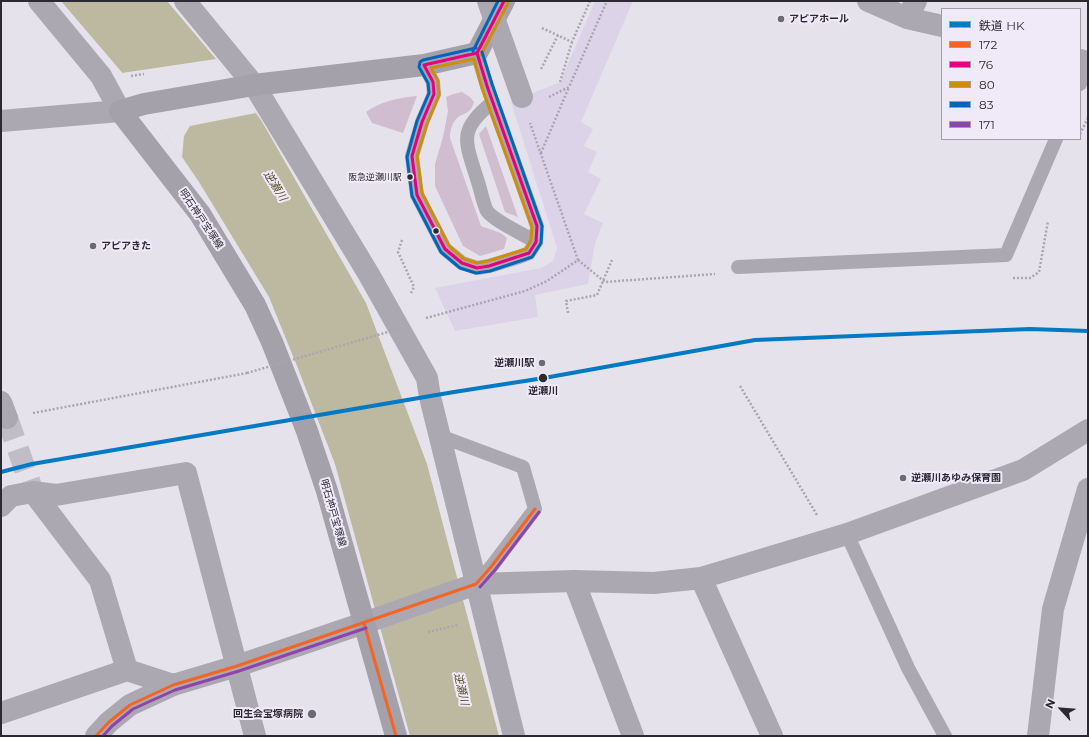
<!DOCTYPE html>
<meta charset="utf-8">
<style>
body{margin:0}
#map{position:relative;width:1089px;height:737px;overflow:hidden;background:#e6e2ec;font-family:Montserrat,"Noto Sans JP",sans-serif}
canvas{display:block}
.frame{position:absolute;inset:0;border:2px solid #2c2935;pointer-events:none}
.legend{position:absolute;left:941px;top:8px;width:140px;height:132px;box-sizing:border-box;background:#f0eaf8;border:1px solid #a29daa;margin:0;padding:5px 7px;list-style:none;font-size:12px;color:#2c2935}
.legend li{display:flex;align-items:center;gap:8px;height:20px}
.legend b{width:20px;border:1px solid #a29daa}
.north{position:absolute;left:1041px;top:689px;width:40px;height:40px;-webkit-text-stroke:3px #f0eaf8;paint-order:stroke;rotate:296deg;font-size:11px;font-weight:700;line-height:16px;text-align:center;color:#2c2935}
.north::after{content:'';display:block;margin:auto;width:14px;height:18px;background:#2c2935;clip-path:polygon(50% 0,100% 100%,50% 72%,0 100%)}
</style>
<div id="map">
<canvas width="1089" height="737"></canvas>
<div class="frame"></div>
<ul class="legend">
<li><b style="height:5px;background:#007ac4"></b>鉄道 HK</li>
<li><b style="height:5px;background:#f26522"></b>172</li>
<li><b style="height:5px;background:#e5007d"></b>76</li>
<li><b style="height:5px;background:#ce8d0b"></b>80</li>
<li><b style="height:5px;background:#0065bd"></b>83</li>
<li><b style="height:5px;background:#8e44ad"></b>171</li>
</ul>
<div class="north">N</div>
</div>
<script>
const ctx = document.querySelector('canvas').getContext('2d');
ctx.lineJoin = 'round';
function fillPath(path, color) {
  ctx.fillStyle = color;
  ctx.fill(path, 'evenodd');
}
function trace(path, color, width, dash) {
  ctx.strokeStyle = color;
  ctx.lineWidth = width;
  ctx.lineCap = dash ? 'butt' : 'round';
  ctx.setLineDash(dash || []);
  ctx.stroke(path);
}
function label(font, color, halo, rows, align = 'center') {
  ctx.font = font + ' Montserrat,"Noto Sans JP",sans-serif';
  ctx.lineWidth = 4;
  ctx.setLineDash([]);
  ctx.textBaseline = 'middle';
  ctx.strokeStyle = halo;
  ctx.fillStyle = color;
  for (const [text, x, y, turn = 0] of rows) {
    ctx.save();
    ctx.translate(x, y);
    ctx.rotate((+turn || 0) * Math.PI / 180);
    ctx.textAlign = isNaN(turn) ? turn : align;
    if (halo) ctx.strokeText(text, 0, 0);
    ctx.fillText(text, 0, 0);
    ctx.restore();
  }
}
fillPath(new Path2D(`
 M462,92L470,97L474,102C470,117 461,111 454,122C451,126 450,133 450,138L481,226C490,230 501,231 507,238L504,249L480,256L463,246L435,186V164L443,137L448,111L446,97L453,94Z
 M417,96L403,133L372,123L366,112C381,101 398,98 417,96Z
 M486,126L518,217L505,212L479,134Z`), '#d0bdcf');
fillPath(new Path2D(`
 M595,1H633L581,122L593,129L584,146L597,152L588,172L601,179L584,214L603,223L595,243L588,284L535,295L538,317L455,331L435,288L541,268L553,261L557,248L511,102L560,82Z`), '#dcd3e9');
fillPath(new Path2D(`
 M61,1H167L216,59L261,120L366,303L427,464L499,736H410L335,464L297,366L269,297L199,182L182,157L125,76Z`), '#bcb9a0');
fillPath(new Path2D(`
 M216,59L256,113L190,126L184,136L182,157L122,73Z`), '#e6e2ec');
trace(new Path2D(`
 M7,418L33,492`), '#c1bdc7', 22, [22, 11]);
trace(new Path2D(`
 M542,28L572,42L590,1
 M541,69L558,35
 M131,76L144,74
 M560,82L572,42
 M1080,134L1088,118
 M541,153L569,87
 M402,240L398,252L414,287L411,293
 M578,260L605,282L715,274
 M1013,278H1030L1039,272L1048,221
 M426,318L525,291L547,281L578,260L530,123
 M740,386L817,515
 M33,413L247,373
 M428,632L458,625`), '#a9a6af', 2.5, [2, 2]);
trace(new Path2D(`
 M424,65L433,82L434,94L422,122L412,156L417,195L445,249L462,263L477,268L489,266L519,257L529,253L536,242L537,226L487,86L477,53
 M1080,84L1088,65
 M493,102C456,131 466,142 478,182C480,188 484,206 487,211C494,221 525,235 536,242
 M738,267L1006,255L1056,139
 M440,436L523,467L535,509L491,567L476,584
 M847,534L908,668L945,736`), '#aba8b2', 14);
trace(new Path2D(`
 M185,1L254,85L368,273L427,378L430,397L514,736
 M868,1L907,18L942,26
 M907,18L916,1
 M1080,60L1088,62
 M1,121L120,111L101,76L39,1
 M1,402L7,418
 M33,492L100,580L127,670
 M1,506L11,496L33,492L56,495L186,473L255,736
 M701,578L772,736
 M574,581L633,736
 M364,623L476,584L574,581L654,583L701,578L847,534L1023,470L1088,430
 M1,713L127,670L173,685
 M1038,736L1053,609L1088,489`), '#aba8b2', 22);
trace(new Path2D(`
 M96,736L109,722L130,705L173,685L237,666L364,623`), '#aba8b2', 22);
trace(new Path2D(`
 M396,736L327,491L307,431L272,342L255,305L200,214L120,111L144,104L254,85L424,65L477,53L504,1`), '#a4a1ab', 22);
trace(new Path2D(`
 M549,97L569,87L607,1
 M568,313L566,301L597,295L612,260
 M247,373L398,329`), '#a9a6af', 2.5, [2, 2]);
trace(new Path2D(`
 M488,1L522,97`), '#aba8b2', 22);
trace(new Path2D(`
 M364,623L396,736
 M96,736L109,722L130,705L173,685L237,666L476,584L491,567L535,509`), '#f26522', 3);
trace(new Path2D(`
 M477,53L487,86L537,226L536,242L529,253L489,266L477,268L462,263L445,249L417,195L412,156L422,122L434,94L433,82L424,65Z
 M477,53L504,1`), '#e5007d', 3);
trace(new Path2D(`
 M481,55L508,3
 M474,59L482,88L532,227L531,240L526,249L488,261L477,263L464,259L449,246L422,193L417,156L427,124L439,95L438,81L431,68Z`), '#ce8d0b', 3);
trace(new Path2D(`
 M476,48L423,60L420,62L419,67L428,83L429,93L417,121L407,157L412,196L441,252L460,268L476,273L490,271L532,257L541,243L542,226L492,84L482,52
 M473,51L498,1`), '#0065bd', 3);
trace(new Path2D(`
 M480,587L495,570L539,512
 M103,736L112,726L133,709L175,690L239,671L366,628`), '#8e44ad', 3);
trace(new Path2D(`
 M1,472L32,464L454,392L544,378L755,340L1030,329L1088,331`), '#007ac4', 4);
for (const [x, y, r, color] of [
 [781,19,4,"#6d6a75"],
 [410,177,3.5,"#2c2935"],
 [436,231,3.5,"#2c2935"],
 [93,246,4,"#6d6a75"],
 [542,363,4,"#6d6a75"],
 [543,378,5,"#2c2935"],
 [903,478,4,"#6d6a75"],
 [312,714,5,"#6d6a75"]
]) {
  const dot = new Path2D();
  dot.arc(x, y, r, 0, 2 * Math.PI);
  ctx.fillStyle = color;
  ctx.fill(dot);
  trace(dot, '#f0eaf8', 1.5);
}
label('9px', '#2c2935', '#f0eaf8', [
 ["阪急逆瀬川駅",402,177]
], 'right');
label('bold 10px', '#2c2935', '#f0eaf8', [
 ["アピアホール",789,19],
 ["アピアきた",101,246],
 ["逆瀬川駅",534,363,"right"],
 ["逆瀬川あゆみ保育園",911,478],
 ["回生会宝塚病院",303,714,"right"]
], 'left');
label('10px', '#2c2935', '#f0eaf8', [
 ["明石神戸宝塚線",201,219,56],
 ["明石神戸宝塚線",333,513,74]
]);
label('bold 10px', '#2c2935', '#f0eaf8', [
 ["逆瀬川",543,391]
]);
label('italic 11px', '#535023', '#f0eaf8', [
 ["逆瀬川",275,186,58],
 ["逆瀬川",461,689,77]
]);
</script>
